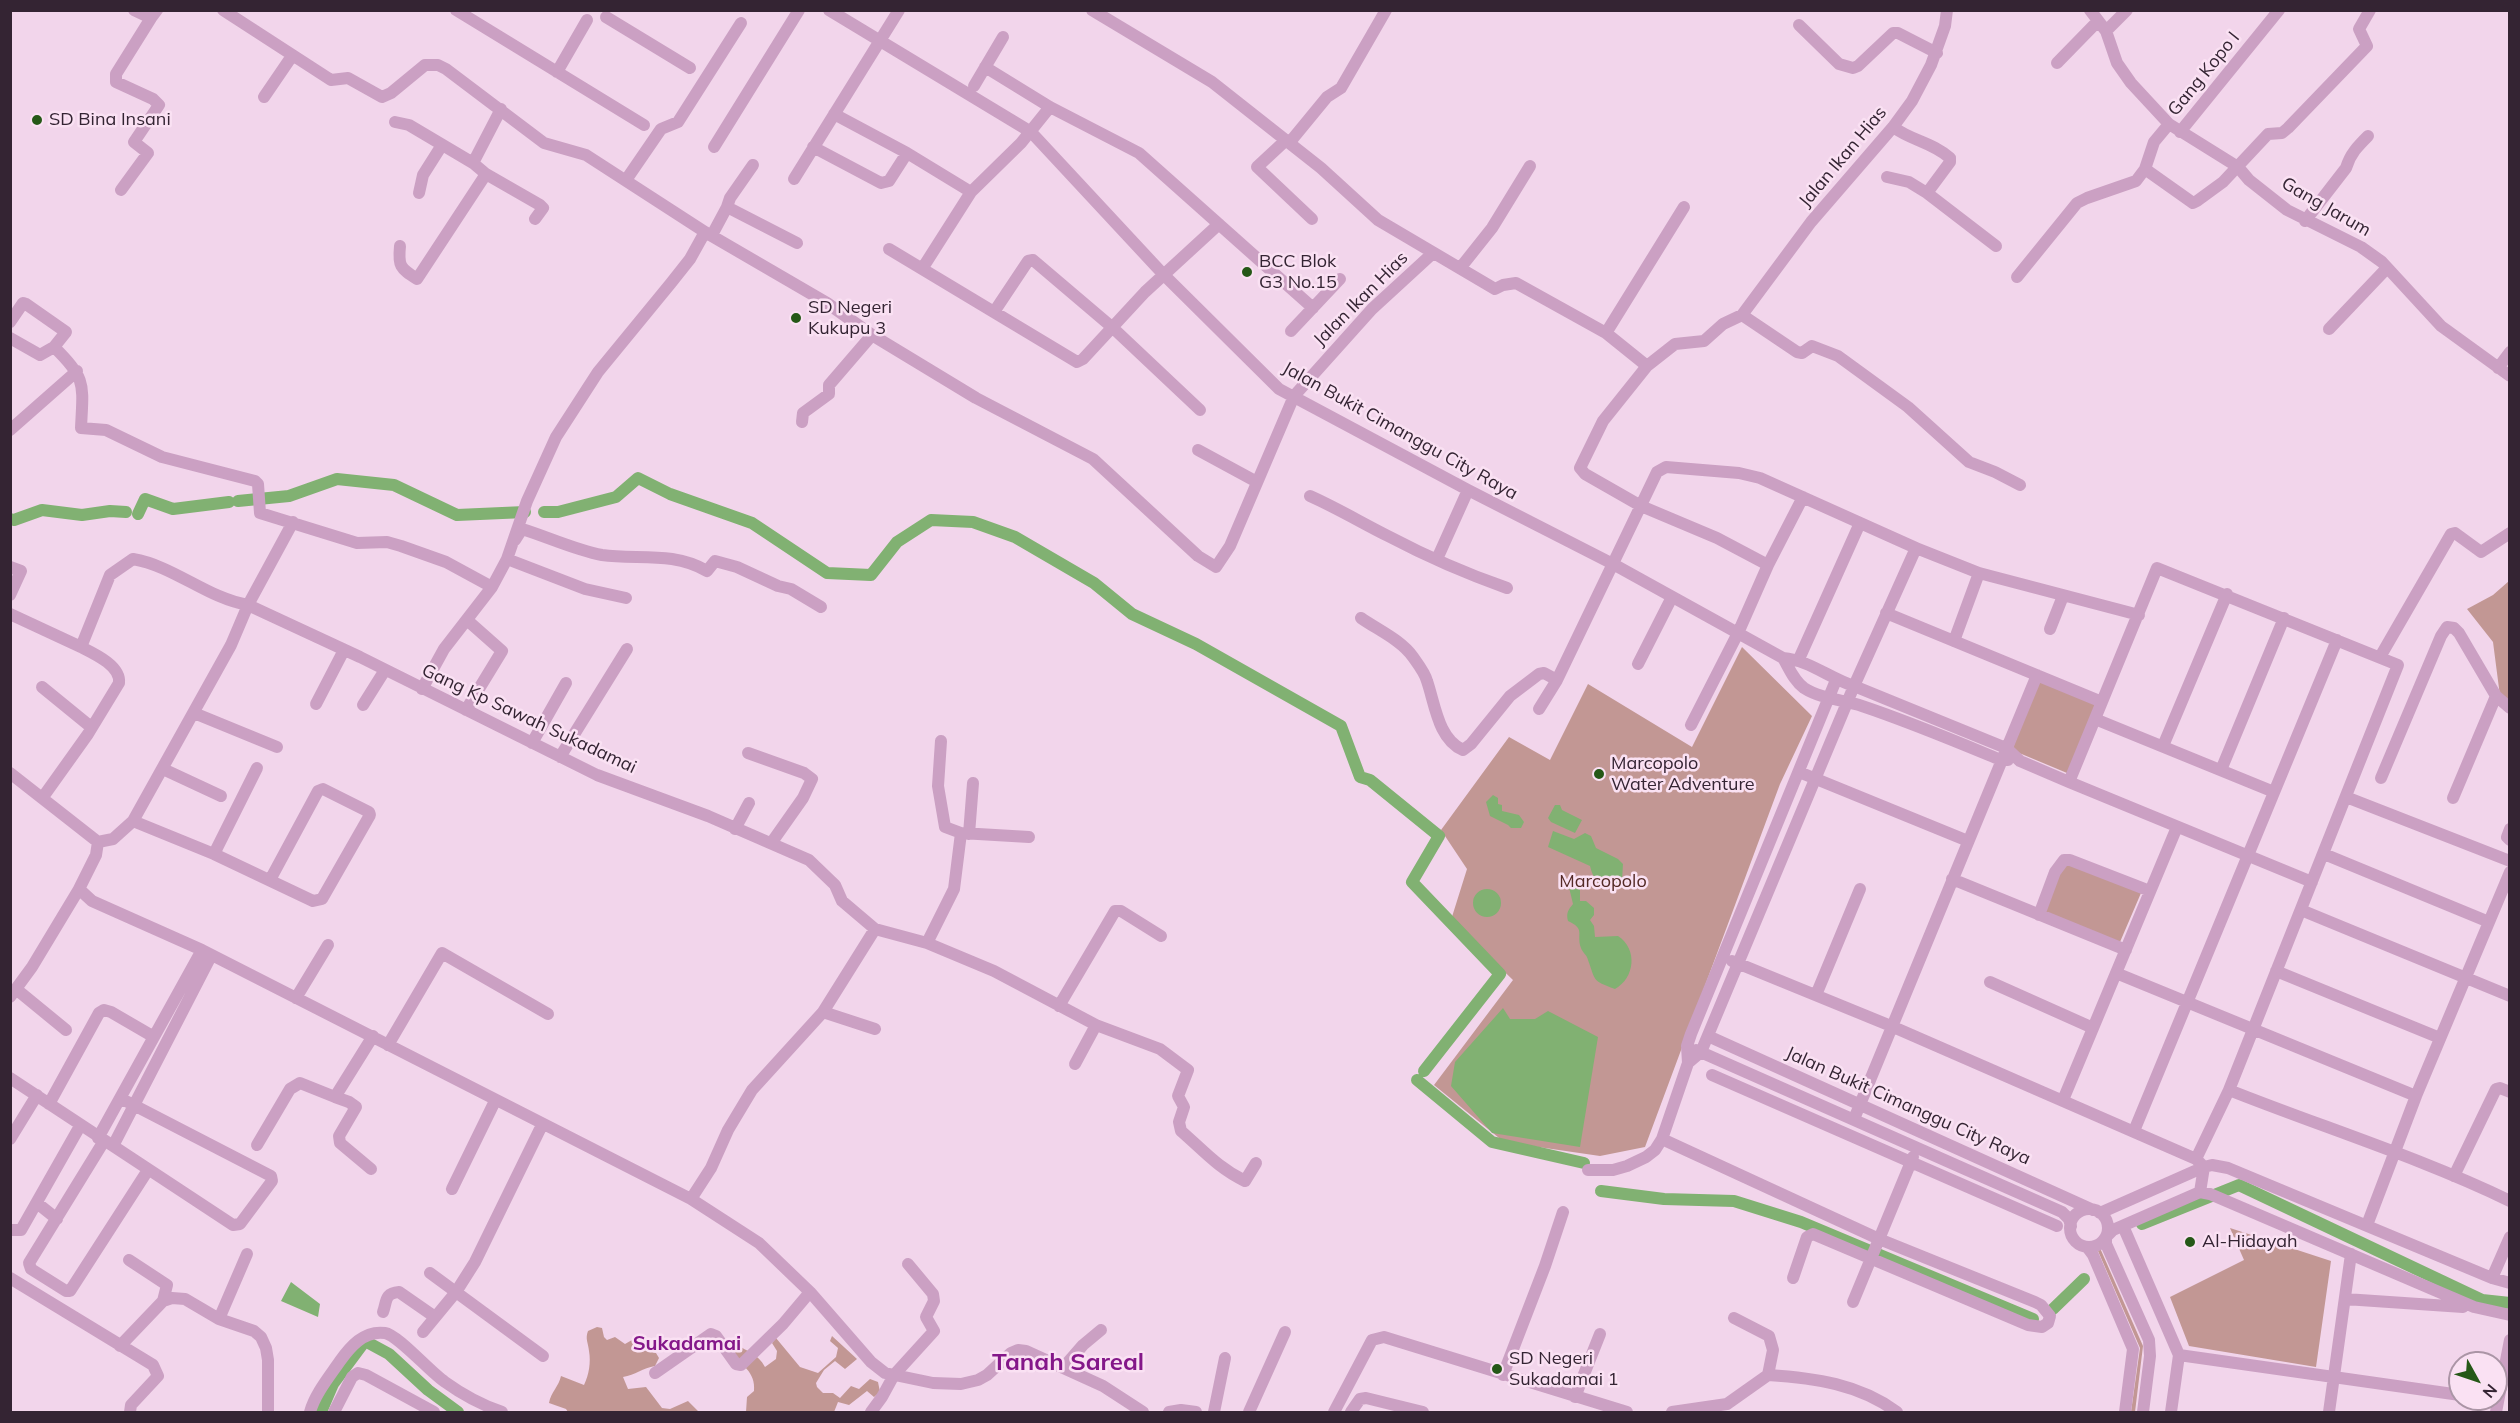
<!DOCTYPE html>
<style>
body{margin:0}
#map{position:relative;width:2520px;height:1423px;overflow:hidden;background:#f2d5eb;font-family:Mulish,sans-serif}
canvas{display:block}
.frame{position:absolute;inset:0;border:12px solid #342433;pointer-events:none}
.north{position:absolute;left:2448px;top:1351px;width:60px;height:60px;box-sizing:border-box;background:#fae1f3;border:2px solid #ab95a6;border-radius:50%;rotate:130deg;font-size:16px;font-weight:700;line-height:24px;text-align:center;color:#342433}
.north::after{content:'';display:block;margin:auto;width:21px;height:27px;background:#255817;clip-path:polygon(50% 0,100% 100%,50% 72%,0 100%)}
</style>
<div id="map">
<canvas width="2520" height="1423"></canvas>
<div class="frame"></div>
<div class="north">N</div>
</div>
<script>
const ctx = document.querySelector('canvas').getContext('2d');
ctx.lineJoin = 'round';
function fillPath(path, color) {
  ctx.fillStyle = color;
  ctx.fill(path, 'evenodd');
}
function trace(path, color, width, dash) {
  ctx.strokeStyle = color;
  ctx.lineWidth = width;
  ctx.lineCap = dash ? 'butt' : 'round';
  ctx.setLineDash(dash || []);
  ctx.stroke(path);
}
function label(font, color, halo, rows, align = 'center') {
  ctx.font = font + ' Mulish,sans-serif';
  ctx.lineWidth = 5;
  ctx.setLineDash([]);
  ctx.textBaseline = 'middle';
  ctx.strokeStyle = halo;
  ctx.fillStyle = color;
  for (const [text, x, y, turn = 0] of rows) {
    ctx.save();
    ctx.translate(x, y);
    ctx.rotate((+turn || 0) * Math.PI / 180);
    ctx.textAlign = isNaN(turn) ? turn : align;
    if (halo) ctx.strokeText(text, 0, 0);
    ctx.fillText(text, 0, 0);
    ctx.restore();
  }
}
fillPath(new Path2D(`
 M2509,581V700L2500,696L2493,642L2467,609L2493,595Z
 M1742,647L1812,716L1780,784L1645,1147L1600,1156L1504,1142L1434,1085L1513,980L1451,920L1467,869L1441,830L1509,737L1550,760L1588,684L1692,747Z
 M2039,681L2096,704L2067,773L2012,750Z
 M2064,863L2141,893L2120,942L2044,911Z
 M2230,1228L2331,1261L2316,1367L2189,1346L2170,1297L2244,1260Z
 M2100,1248L2143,1346L2135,1412H2131L2140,1348L2098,1251Z
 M597,1327L602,1328L604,1337L607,1340L615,1337L625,1344L632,1340L646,1351L656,1353L659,1358L655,1366C643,1368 635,1375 623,1377L628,1389L646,1387L662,1408L670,1409L688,1401L699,1412H568L566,1409L549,1403C551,1392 559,1386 561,1376L584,1385C589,1375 591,1362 589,1351C588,1342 585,1339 588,1331Z
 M832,1336L857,1359L845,1369L835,1361L824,1370L816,1383L817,1387L823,1393H833L840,1398L851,1386L859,1389L870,1379L878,1382L880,1392L874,1397L867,1391L849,1405L838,1402L834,1412H746L747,1397L754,1391C756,1372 741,1364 729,1352L732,1345L736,1344C748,1352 758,1354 765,1367L776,1359L777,1351L772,1343L776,1338L800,1367L818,1373L836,1357L838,1348L830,1341Z`), '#c29794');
fillPath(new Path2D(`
 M1493,795L1498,798V804L1502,805V811L1519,815L1524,822L1521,828H1511L1508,825L1490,816L1486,802Z
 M1555,805H1560L1562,810L1582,820L1575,833L1551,822L1548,818Z
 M1553,831L1574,839L1585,833L1591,836L1596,848L1618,859L1623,864L1622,880C1606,894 1594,884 1590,866L1548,847Z
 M1567,879L1580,884V901H1586L1594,908V915L1590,920L1594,926L1595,937L1618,936C1638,949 1635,978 1615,989C1591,980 1596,981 1588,960C1587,955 1582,952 1581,948C1576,934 1586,929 1568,921C1566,913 1568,910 1573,904Z
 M1473 903a14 14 0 1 1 28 0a14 14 0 1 1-28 0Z
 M1503,1008L1510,1019H1535L1548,1011L1598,1037L1580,1147L1492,1133L1451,1086L1455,1062Z
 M291,1282L320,1304L318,1317L281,1301Z`), '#81b172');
trace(new Path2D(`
 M238,501L289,496L337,479L394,485L457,515L525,512
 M544,512H558L616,497L638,478L670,494L752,523L827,573L871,575L897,542L931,520L973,522L1015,537L1094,583L1132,614L1196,644L1341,726L1360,777L1370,780L1439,836L1412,882L1500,974L1424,1071
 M138,514L145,499L173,509L229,502
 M10,519L14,520L42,510L82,515L110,511L126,512
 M1417,1080L1492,1142L1584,1163
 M1601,1191L1664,1199L1734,1201L1801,1222L2033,1319
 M2142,1224L2239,1185L2482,1300L2510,1303
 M2053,1309L2084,1279
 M321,1412L333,1384L365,1341L389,1354L428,1390L458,1412`), '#81b172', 12);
trace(new Path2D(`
 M134,10L151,18L157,10
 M223,10L331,80L348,78L382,97L391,93L425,65H438L446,69L544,143L586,155L705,232L827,303L872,335L976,398L1093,459L1198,556L1216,567L1230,546L1294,396L1372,309L1433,253
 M456,10L644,125
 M829,10L1031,132L1163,274L1279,389L1468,490L1613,564L1783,658C1809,660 1829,678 1854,686L1701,1052L1688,1063
 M1092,10L1212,82L1321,168L1378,220L1495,289L1503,285L1516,283L1606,333L1647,366
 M2090,10L2106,31L2117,63L2131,83L2169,124L2238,167L2249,180L2287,210L2361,247L2382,262L2441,326L2510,376
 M606,17L690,68
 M1799,25L1839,64L1853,68L1858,66L1893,33H1898L1937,53
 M2106,31L2127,10
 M2057,63L2098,21
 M985,67L1050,107L1139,153L1313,308
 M557,72L587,20
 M974,86L1003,37
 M264,97L292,56
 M834,114L907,153L971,192L922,269
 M395,122L409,125L473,163L501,109
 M1893,127C1912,141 1932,142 1950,158V162L1927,193
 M2180,132L2279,10
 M1285,141L1257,167L1312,219
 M1290,142L1327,97L1341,88L1386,10
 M714,147L799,10
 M813,147L881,183L889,181L907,153
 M2145,169L2193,203L2197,201L2223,182L2268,134L2282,133L2288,128L2367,46L2359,29L2370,10
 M486,174L540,205L543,208L535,219
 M1887,177L1909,182L1927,193L1996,246
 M794,179L899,10
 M626,180L661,129L678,122L741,23
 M121,190L148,153L134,142L159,105L153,99L116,82V74L151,18
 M971,192L1021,143L1050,107
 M419,193L423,175L442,145
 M727,207L730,198L753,165
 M2305,221L2346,168C2350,154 2358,146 2368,136
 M712,235L727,207L797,243
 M400,246C398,266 400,268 417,279L486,174L473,163
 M889,249L1077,362L1083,359L1145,292L1219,224
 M1461,267L1492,228L1530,166
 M2017,277L2077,203L2087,198L2136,181L2145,169L2154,142L2169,124
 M994,312L1028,261L1033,260L1113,328L1200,410
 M1742,315L1797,352L1802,353L1812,346L1838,356L1908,407L1969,462L1995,472L2020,485
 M10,322L23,303L26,304L66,332L54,347L40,355L10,338
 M2329,329L2387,268
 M1291,331L1340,279
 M1606,333L1684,207
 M54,347C87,379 83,384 81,428L106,430L162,457L255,481L258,484L260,513L357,543L387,542L401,546L446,562L492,587
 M2498,368L2510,352
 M802,422L803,413L829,394V385L872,335
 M10,430L77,371
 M1198,450L1257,482
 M1310,496C1337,508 1362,523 1388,536C1426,556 1467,574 1507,588
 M515,540L522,529C548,537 575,550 602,555C637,560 673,551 707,571L715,561L737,567L778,586L791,589L821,607
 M1916,548L1854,686L2006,748L2020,761L2069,782L2312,882
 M507,559L585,589L626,598
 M1437,559L1468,490
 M1768,565L1717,538L1641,506L1585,474L1580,468L1603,421L1647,366L1675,344L1704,341L1723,324L1742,315L1811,222L1893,127L1912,101L1931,65L1945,26L1947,10
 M10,567L21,571L10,595
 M1886,613L2102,702
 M10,614L81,647
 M1361,618C1378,630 1401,640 1413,657C1418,664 1425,673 1427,681C1435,704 1438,739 1463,750L1471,744L1510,696L1539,674L1544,673L1557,680
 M2050,629L2063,596
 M1954,641L1979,573
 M2380,657L2451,534L2455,533L2481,552L2510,533
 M1783,658C1789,668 1794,681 1804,688C1821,699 1844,700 1862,706C1910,722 1955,741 2001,760H2008
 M1799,659L1860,523
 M1638,664L1672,597
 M42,687L91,727
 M422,689L444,649L492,587L507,559L527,501L556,437L598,372L671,283L690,259L705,232
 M316,704L344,650
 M363,705L385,670
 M1539,709L1557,680L1657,472L1666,467L1739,473L1760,478L1916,548L1979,573L2139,615
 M466,710L502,651L467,620
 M194,713L277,747
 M2095,719L2274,792
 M1691,725L1738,633L1768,565L1803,497
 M532,743L566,683
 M2163,746L2227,594
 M748,753L804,773L812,779L803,798L772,842
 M560,757L627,649
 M163,769L221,796
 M2221,770L2284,618
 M1799,772L1968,841
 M10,773L98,842L96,855L79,889L92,901L202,950L691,1199L759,1243L810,1292L871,1362L885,1373L933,1383L961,1384L978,1380L987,1375L1011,1353L1018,1350L1026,1351L1103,1386L1143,1412
 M2381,778L2441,636L2447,627L2454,628L2459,633L2496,696L2510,708
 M2069,782L2157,568L2398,665L2229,1090L2196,1159L2204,1167L2200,1192
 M43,797L88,734L119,683C121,666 95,654 81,647L110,575L133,559C174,566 207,598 248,605L360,657L597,775L708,816L809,860L835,885L842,901L875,929L927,943L994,971L1096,1025L1160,1049L1188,1070L1178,1096L1184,1107L1179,1122L1181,1131C1203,1150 1218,1168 1245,1181L1256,1163
 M2346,797L2510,861
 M2453,798L2496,696
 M133,821L214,854L313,901L322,899L370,815L369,812L323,789L318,791L270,880
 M735,829L749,803
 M2510,829L2507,837L2510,840
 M961,833L1029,837
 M969,834L973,783
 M98,842L113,839L133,821L231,645L248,605L293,522
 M214,854L257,768
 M2324,854L2489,922
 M1952,879L2126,950
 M2301,910L2510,996
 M2039,915L2055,872L2064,860H2070L2150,891
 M927,943L954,889L961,833L945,827L938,786L941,741
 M1732,961L1891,1026L2196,1159
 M2276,971L2440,1038
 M2116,973L2416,1096
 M1990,982L2093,1028
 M16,989L66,1030
 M1816,995L1860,889
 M10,997L32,967L79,889
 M296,998L328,945
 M1059,1006L1115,911H1121L1161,936
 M823,1012L875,1029
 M1708,1036L2093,1210
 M388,1045L442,953L548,1014
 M1696,1050L2062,1212L2069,1219L2071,1226
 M1075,1064L1096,1025
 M1712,1075L2057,1226
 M10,1078L233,1225L240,1224L272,1181L271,1176L120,1098
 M2229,1090C2322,1127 2419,1157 2510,1201
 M335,1097L349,1102L356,1107L339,1136L340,1143L371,1169
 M2063,1100L2177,827
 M49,1104L99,1013L104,1010L111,1012L154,1037
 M1854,1119L2037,675
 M2134,1131L2337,640
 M98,1138L202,950
 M10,1139L37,1095
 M1662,1139L1879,1239L2035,1302L2041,1305L2050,1316L2048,1323L2042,1327L2028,1325L1813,1234L1807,1237L1793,1278
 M104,1141L29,1263L31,1269L66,1291H70L148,1170
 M257,1145L290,1089L300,1083L335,1097L373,1036
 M113,1146L211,956
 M1588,1170H1613L1627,1166L1646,1157L1655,1150L1662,1139L1688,1063L1687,1046L1691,1034L1836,680
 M2454,1176L2496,1089L2500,1088L2510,1092
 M452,1189L495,1101
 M691,1199L711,1168L728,1130L752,1090L823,1012L875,929
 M37,1203L57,1219
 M2070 1228a19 19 0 1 1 38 0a19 19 0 1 1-38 0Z
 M2100,1213L2204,1167L2212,1165L2228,1168L2492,1278L2510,1283
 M2367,1225L2416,1096L2510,872
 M2123,1226L2179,1355L2171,1412
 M10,1230H21L80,1126
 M2087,1247L2093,1255L2133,1349L2125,1412
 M129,1260L167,1285L163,1301
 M430,1273L543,1356
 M10,1278L153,1365L158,1376L131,1405L130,1412
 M2492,1278L2510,1237
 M2345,1299L2463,1307
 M1853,1302L1913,1157
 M383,1312C387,1302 384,1293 399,1292L435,1317
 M1734,1318L1769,1336L1773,1350L1768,1375
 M219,1319L247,1254
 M423,1332L456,1292L475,1262L542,1125
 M120,1346L163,1301L172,1298L185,1299L219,1319L254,1331L261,1337L266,1348L268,1360V1412
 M2179,1355L2460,1395
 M1063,1368L1083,1345L1101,1330
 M655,1373L711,1334L716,1336L736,1364L741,1365L783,1324L810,1292
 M1503,1375L1545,1266L1563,1212
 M1575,1397L1600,1334
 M310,1412C315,1394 329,1377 340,1361C350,1347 364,1330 385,1333C398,1335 431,1373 445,1382C463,1395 482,1405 502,1412
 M334,1412L352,1377L358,1373L366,1375L434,1412
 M871,1412L882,1397L894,1375L934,1331L926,1317L934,1301L933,1294L908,1264
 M1169,1412L1181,1410L1196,1412
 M1214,1412L1225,1358
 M1249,1412L1285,1332
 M1334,1412L1372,1340L1384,1337L1627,1412
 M1351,1412L1360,1399L1366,1398L1423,1412
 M1672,1412L1727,1404L1768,1375C1815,1378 1859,1384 1897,1412
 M2143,1412L2150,1356L2149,1340L2106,1244V1237L2113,1230L2200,1192L2210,1194L2474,1307L2510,1315
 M2329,1412L2351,1254
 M2496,1412L2510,1340`), '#cba0c3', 12);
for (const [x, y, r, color] of [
 [37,120,6,"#255817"],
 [1247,272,6,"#255817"],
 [796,318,6,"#255817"],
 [1599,774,6,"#255817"],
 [2190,1242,6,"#255817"],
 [1497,1369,6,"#255817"]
]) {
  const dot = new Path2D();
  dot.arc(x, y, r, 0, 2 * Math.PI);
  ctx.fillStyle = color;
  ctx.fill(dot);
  trace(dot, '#fae1f3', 2);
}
label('18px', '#342433', '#fae1f3', [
 ["Gang Kopo I",2204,74,-51],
 ["Jalan Ikan Hias",1843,157,-50],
 ["Gang Jarum",2326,207,30],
 ["Jalan Ikan Hias",1361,299,-45],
 ["Jalan Bukit Cimanggu City Raya",1400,431,29],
 ["Gang Kp Sawah Sukadamai",529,719,25],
 ["Jalan Bukit Cimanggu City Raya",1908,1106,24]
]);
label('18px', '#342433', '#fae1f3', [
 ["SD Bina Insani",49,120],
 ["BCC Blok",1259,262],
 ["G3 No.15",1259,283],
 ["SD Negeri",808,308],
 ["Kukupu 3",808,329],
 ["Marcopolo",1611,764],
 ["Water Adventure",1611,785],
 ["Al-Hidayah",2202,1242],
 ["SD Negeri",1509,1359],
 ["Sukadamai 1",1509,1380]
], 'left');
label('18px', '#542a26', '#fae1f3', [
 ["Marcopolo",1603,882]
]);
label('bold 20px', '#841789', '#fae1f3', [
 ["Sukadamai",687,1344]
]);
label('bold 24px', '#841789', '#fae1f3', [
 ["Tanah Sareal",1068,1363]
]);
</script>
